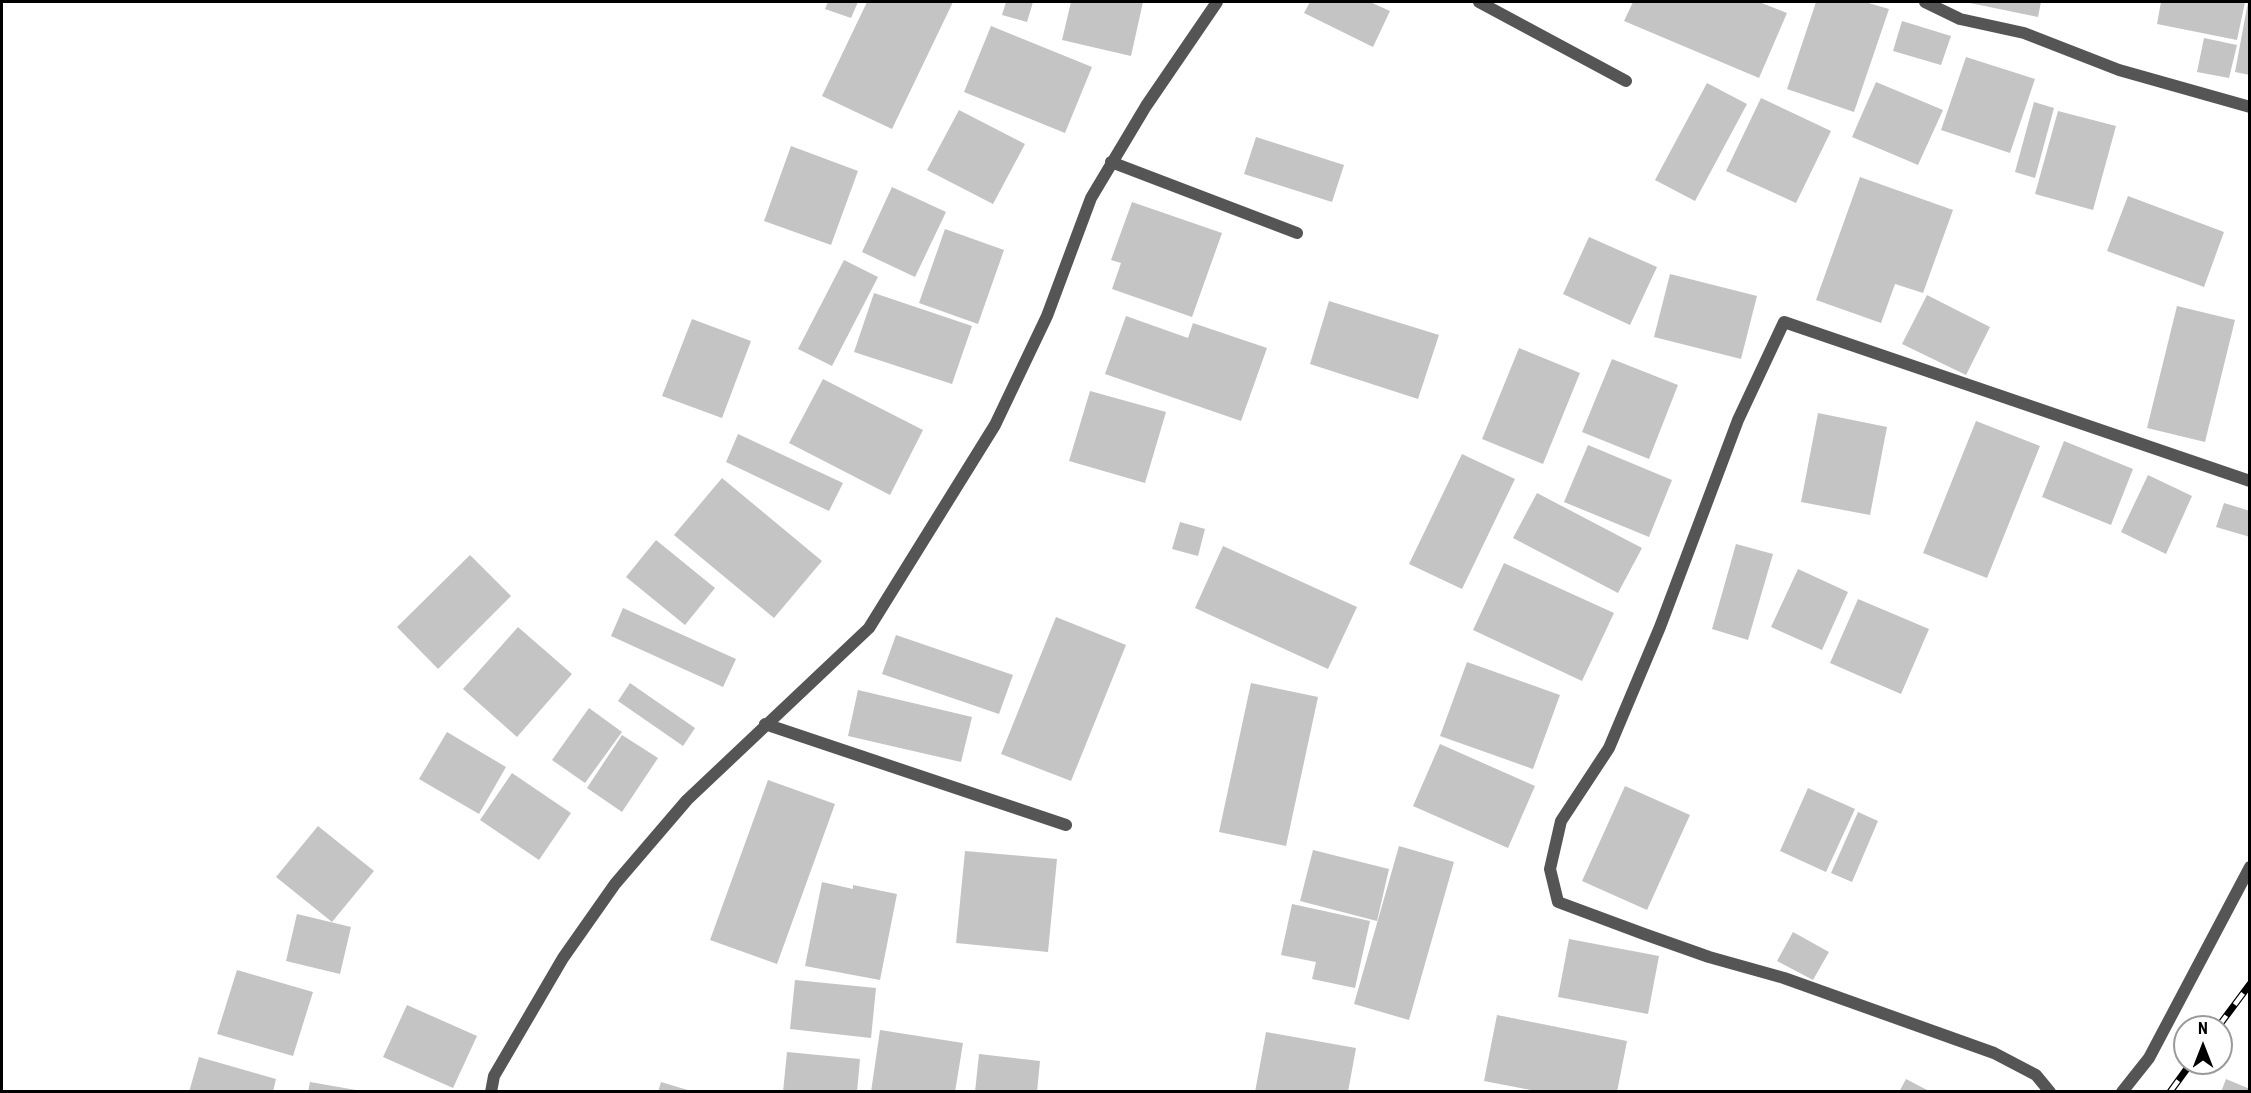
<!DOCTYPE html>
<style>
body{margin:0}
#map{position:relative;width:2251px;height:1093px;overflow:hidden;background:#fff;font-family:"Roboto Condensed",sans-serif}
canvas{display:block}
.frame{position:absolute;inset:0;border:3px solid #000;pointer-events:none}
.north{position:absolute;left:2173px;top:1015px;width:60px;height:60px;box-sizing:border-box;background:#fff;border:2px solid #999;border-radius:50%;rotate:0deg;font-size:16px;font-weight:700;line-height:24px;text-align:center;color:#000}
.north::after{content:'';display:block;margin:auto;width:21px;height:27px;background:#000;clip-path:polygon(50% 0,100% 100%,50% 72%,0 100%)}
</style>
<div id="map">
<canvas width="2251" height="1093"></canvas>
<div class="frame"></div>
<div class="north">N</div>
</div>
<script>
const ctx = document.querySelector('canvas').getContext('2d');
ctx.lineJoin = 'round';
function fillPath(path, color) {
  ctx.fillStyle = color;
  ctx.fill(path, 'evenodd');
}
function trace(path, color, width, dash) {
  ctx.strokeStyle = color;
  ctx.lineWidth = width;
  ctx.lineCap = dash ? 'butt' : 'round';
  ctx.setLineDash(dash || []);
  ctx.stroke(path);
}
fillPath(new Path2D(`
 M828,2H858L851,18L825,9Z
 M867,2H953L892,129L822,96Z
 M1006,2H1033L1027,22L1002,15Z
 M1071,2H1143L1131,56L1062,40Z
 M1310,2H1370L1390,11L1373,47L1304,13Z
 M1633,2H1759L1787,13L1759,78L1624,21Z
 M1816,2H1865L1889,9L1854,112L1787,89Z
 M1965,2H2041L2038,17Z
 M2161,2H2245L2237,40L2157,24Z
 M2248,2H2250V75L2235,72Z
 M1902,21L1951,36L1941,65L1893,51Z
 M991,26L1092,67L1065,133L964,92Z
 M2204,38L2237,45L2229,78L2197,72Z
 M1966,57L2035,79L2010,153L1941,130Z
 M1876,82L1943,110L1918,165L1852,137Z
 M1707,83L1747,104L1695,201L1655,180Z
 M1761,98L1831,131L1796,203L1726,171Z
 M2034,102L2054,108L2035,178L2015,172Z
 M959,110L1025,144L993,204L927,170Z
 M2058,111L2116,126L2093,210L2035,194Z
 M1256,137L1344,165L1332,202L1244,174Z
 M791,146L858,171L831,245L764,221Z
 M1860,177L1953,210L1923,293L1895,284L1881,323L1816,300Z
 M892,187L946,212L915,277L862,252Z
 M2128,196L2224,232L2204,287L2107,251Z
 M1132,202L1222,233L1192,317L1112,289L1121,263L1111,260Z
 M945,229L1004,250L978,324L919,303Z
 M1589,237L1657,267L1630,325L1563,294Z
 M844,260L878,277L832,366L798,349Z
 M1670,274L1757,296L1741,359L1654,337Z
 M874,293L972,326L952,384L854,352Z
 M1927,295L1990,327L1966,375L1902,344Z
 M1329,301L1439,335L1418,399L1310,364Z
 M2177,306L2235,320L2205,442L2147,428Z
 M1126,316L1188,338L1193,323L1267,348L1241,421L1105,374Z
 M692,319L751,341L722,418L662,396Z
 M1519,348L1580,373L1543,464L1482,439Z
 M1612,359L1678,385L1649,459L1582,432Z
 M823,379L923,430L890,495L789,443Z
 M1090,391L1166,412L1145,483L1069,461Z
 M1818,413L1887,427L1870,515L1801,502Z
 M1976,421L2040,446L1987,578L1923,553Z
 M738,434L843,483L829,511L726,462Z
 M2064,441L2133,469L2111,525L2042,497Z
 M1588,445L1672,480L1649,537L1564,502Z
 M1462,454L1515,479L1462,589L1409,564Z
 M2148,475L2192,496L2166,554L2121,532Z
 M722,478L822,561L774,618L674,535Z
 M1537,493L1642,548L1618,593L1513,538Z
 M2224,503L2250,511V537L2216,527Z
 M1180,522L1205,529L1198,556L1172,549Z
 M656,540L715,588L685,625L626,577Z
 M1736,544L1773,554L1748,640L1712,629Z
 M1223,546L1357,607L1328,669L1195,608Z
 M470,555L511,596L438,669L397,627Z
 M1504,563L1614,613L1582,681L1473,630Z
 M1798,569L1848,592L1822,650L1771,627Z
 M1858,599L1929,629L1901,694L1830,663Z
 M623,608L736,659L723,687L611,636Z
 M1056,617L1126,645L1071,781L1001,754Z
 M518,627L572,674L517,737L463,689Z
 M896,635L1013,675L999,714L882,674Z
 M1467,662L1560,695L1533,769L1440,736Z
 M630,683L695,728L683,746L618,701Z
 M1251,683L1318,697L1286,846L1219,832Z
 M858,690L972,717L961,762L848,736Z
 M589,708L622,732L585,783L552,760Z
 M447,732L506,767L479,814L419,779Z
 M622,735L658,758L622,812L587,788Z
 M1440,744L1535,786L1508,848L1413,806Z
 M512,773L571,813L539,860L480,820Z
 M768,780L835,804L777,964L710,940Z
 M1625,786L1690,815L1647,910L1582,881Z
 M1808,788L1855,809L1826,872L1780,851Z
 M1858,812L1878,821L1852,882L1831,873Z
 M318,826L374,871L332,922L276,877Z
 M1399,846L1454,862L1409,1020L1354,1004Z
 M1313,850L1389,869L1377,921L1300,901Z
 M965,851L1057,859L1048,952L956,943Z
 M822,882L853,889V885L897,894L880,980L805,966Z
 M1292,904L1370,921L1355,988L1312,979L1316,962L1281,955Z
 M297,914L351,927L340,974L286,961Z
 M1793,932L1829,952L1813,980L1777,961Z
 M1569,939L1659,956L1648,1014L1558,997Z
 M237,970L313,992L293,1056L217,1034Z
 M795,980L876,988L871,1038L790,1029Z
 M407,1005L477,1036L453,1088L383,1057Z
 M1497,1015L1627,1041L1617,1092H1541L1484,1081Z
 M880,1030L963,1043L955,1092H871Z
 M1266,1032L1356,1048L1348,1092H1255Z
 M787,1052L860,1059L857,1092H783Z
 M979,1054L1040,1061L1037,1092H975Z
 M199,1057L276,1079L273,1092H189Z
 M1906,1079L1931,1092H1899Z
 M2226,1079L2250,1089V1092H2221Z
 M310,1082L356,1090V1092H308Z
 M661,1082L691,1091V1092H658Z`), '#c4c4c4');
trace(new Path2D(`
 M1479,2L1626,81
 M1925,2L1960,19L2024,33L2119,70L2250,107
 M1111,162L1297,233
 M765,724L1066,825
 M491,1092L494,1076L563,958L615,884L687,800L869,628L995,425L1047,316L1091,198L1146,106L1217,2
 M2050,1092L2036,1075L1994,1053L1784,978L1709,957L1644,934L1558,902L1550,869L1561,821L1609,748L1660,627L1738,420L1784,322L2250,481
 M2122,1092L2149,1058L2250,867`), '#555', 12);
const rail = new Path2D(`
 M2218,1027L2250,984
 M2170,1092L2191,1063`);
trace(rail, '#000', 7);
trace(rail, '#fff', 4.5, [14]);
</script>
